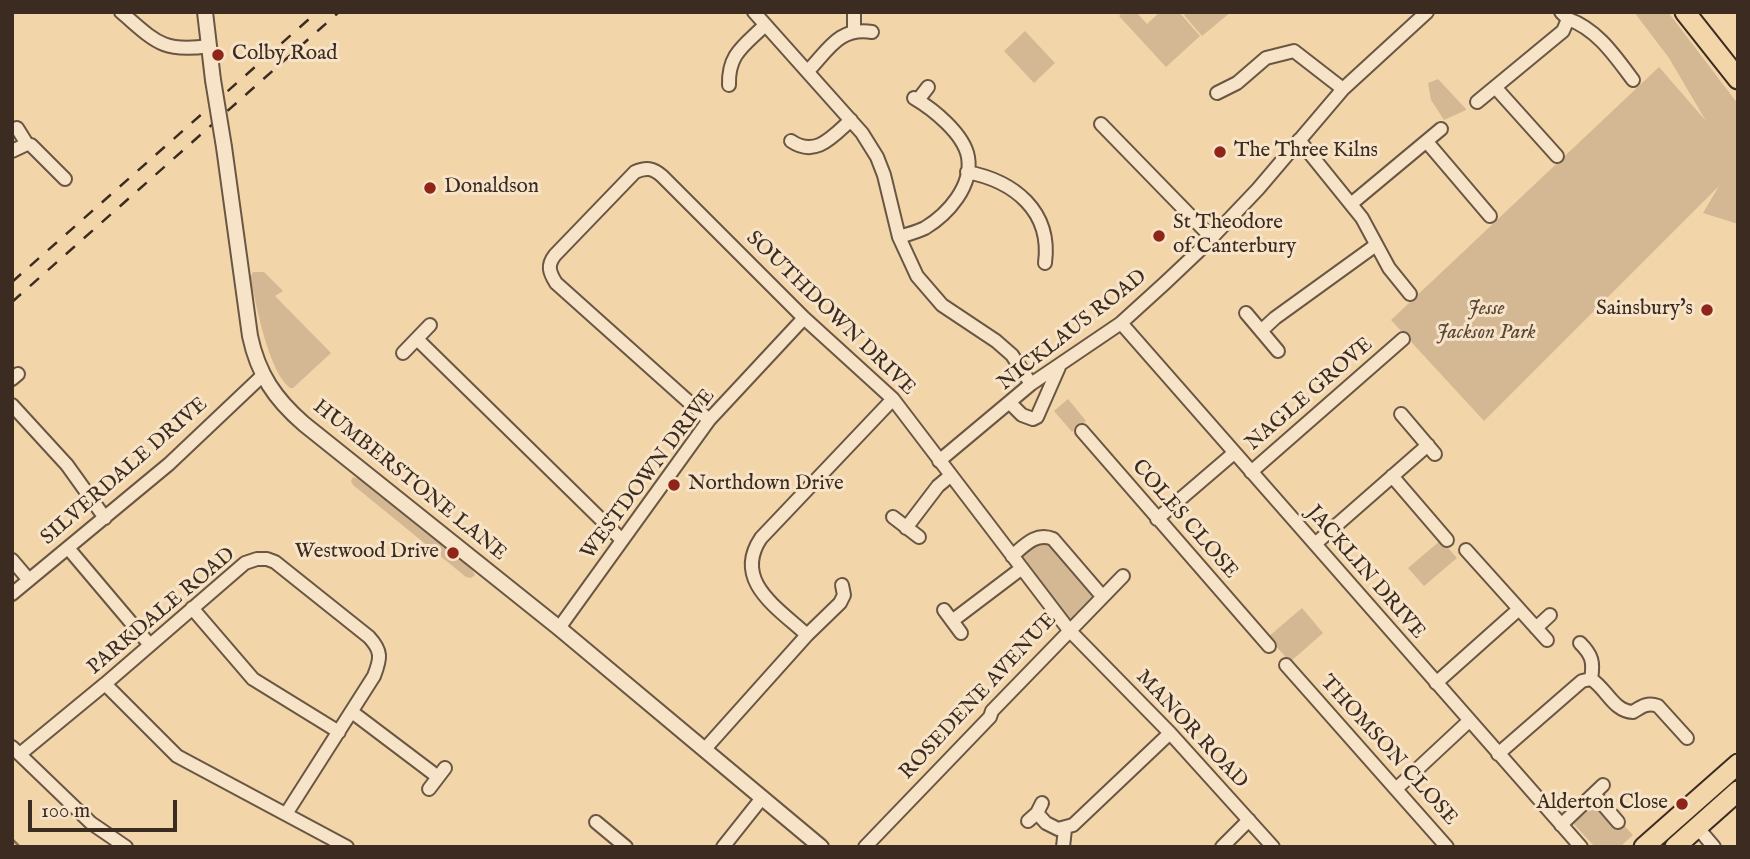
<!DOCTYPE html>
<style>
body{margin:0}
#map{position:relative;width:1750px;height:859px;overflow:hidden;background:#f3d5aa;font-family:"IM FELL English",serif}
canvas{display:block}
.frame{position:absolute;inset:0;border:14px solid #3b2b21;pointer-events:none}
.scale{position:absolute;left:28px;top:800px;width:149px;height:32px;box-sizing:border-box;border:4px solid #3b2b21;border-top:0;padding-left:9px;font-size:21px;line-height:24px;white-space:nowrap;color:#3b2b21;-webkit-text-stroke:5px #f7e4c8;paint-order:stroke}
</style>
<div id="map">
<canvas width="1750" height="859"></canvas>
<div class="frame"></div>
<div class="scale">100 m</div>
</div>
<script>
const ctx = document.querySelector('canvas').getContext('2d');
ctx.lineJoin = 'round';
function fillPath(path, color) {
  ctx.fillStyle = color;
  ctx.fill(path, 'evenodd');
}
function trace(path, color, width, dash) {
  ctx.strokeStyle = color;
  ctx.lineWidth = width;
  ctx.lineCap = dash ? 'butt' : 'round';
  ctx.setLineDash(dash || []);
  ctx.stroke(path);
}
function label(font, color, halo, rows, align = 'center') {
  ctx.font = font + ' "IM FELL English",serif';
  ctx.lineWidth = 6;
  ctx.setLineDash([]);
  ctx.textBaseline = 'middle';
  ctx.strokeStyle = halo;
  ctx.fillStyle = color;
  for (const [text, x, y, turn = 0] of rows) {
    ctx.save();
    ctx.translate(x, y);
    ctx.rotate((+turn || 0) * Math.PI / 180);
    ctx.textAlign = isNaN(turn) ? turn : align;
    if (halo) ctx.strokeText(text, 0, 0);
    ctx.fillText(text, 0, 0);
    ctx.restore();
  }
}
fillPath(new Path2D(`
 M1123,12H1136L1147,24L1160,12H1179L1200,36L1166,67L1119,16Z
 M1187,12H1231L1202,36L1184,15Z
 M1634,12H1668L1738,104V224L1703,213L1719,186L1484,421L1391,320L1659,67L1706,121L1669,58Z
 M1025,31L1055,63L1034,83L1004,51Z
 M1438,79L1466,109V110L1444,120L1431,100L1428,83Z
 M253,272H264L283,291L275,296L331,353L293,388H290C268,371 257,306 250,278Z
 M1068,399L1086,421L1072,432L1054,411Z
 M353,477L360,479L471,568L475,575L471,578L466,577L353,485L351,481Z
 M1041,536L1102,596L1069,630L1012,556Z
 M1441,540L1457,558L1424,586L1408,568Z
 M1302,608L1323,633L1290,662L1268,637Z
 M1594,794L1633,835L1620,847H1595L1568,818Z`), '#d4b893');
trace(new Path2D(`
 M12,839L20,847`), '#846e57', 2.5);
const minor = new Path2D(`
 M121,12C155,41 162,53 209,46
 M754,12L862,133L877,157L884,175L899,237L917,276L942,305L996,341L1012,355L1031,384
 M854,14V31
 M1568,19C1597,29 1615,56 1633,80
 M808,71C829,49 839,27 872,32
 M729,85C728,54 744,46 764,26
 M1495,87L1557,156
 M1217,93L1237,83L1266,58L1294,51L1343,89
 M918,100L928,87
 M1477,102L1563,31L1568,19L1561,12
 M1101,124L1212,238
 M17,128L27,144
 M1299,140L1362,218L1389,268L1410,294
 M791,141C816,158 833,136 851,120
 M1427,142L1490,216
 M12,151L27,144L31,145L65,179
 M967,172C1014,181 1052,211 1045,263
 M1351,204L1441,129
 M899,237C908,234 917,232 925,228C948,214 973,186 968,157C964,134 933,109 914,98
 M1246,313L1278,351
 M1121,323L1581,847
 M1261,331L1275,318L1376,245
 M417,339L622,540
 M403,353L430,325
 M12,379L18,374
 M1011,404L1022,415L1033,419L1037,417L1059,367
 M12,405L67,465L105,518
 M1401,414L1435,454
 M709,420L556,283C549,272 547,265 555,255L635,172C646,167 653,168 662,176L804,318L893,399L1069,630L1170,733L1273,847
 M1082,431L1269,646
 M939,461L1031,384L1121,323L1165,283L1201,249L1258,189L1343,89L1427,12
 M1251,472L1403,339
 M1392,476L1447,540
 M893,517L919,537
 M1157,519L1234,453
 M906,528L938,486L950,476
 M1315,544L1428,445
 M68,548L150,645
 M1466,550L1547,640
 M1012,556C1025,545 1036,532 1053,539L1102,596
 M12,560L29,580
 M12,594L169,464L262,376
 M192,608L253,679L339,732
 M944,610L961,633
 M952,621L1022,568
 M559,628L709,420L804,318
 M1536,628L1550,615
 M807,635C778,608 732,581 761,538L893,399
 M1580,643C1592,655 1594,662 1591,679C1607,689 1613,711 1633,712C1641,707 1647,702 1658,706L1687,738
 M1286,665L1447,847
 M1436,683L1519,609
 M105,684L177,756L347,847
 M352,712L438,777
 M12,747L91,823L126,847
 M704,750L807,635L840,603L844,595L842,585
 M20,754L105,684L245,563L257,559H267L275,562L369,637C382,651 381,658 374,676L286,814
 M1498,754L1575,687L1582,681L1591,679
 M429,789L445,768
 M1396,789L1469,721
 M1594,794L1618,822
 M1037,813L1046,823L1058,829L1073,825L1170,733
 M1028,821L1037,813L1042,803
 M596,822L626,847
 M1561,825L1603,785
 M1697,827L1714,847
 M723,847L762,798
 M865,847L990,717L992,711L1123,576
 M1063,847L1065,829
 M1222,847L1249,820`);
const tertiary = new Path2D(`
 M205,12L213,80
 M224,147L250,336C258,374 275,399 304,424L559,628L821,847`);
const trunk = new Path2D(`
 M1685,12L1738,79
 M1644,847L1738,764
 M1675,847L1738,791`);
trace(minor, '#695643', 16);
trace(tertiary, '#695643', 18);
trace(trunk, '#3b2b21', 23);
trace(minor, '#f7e4c8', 12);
trace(tertiary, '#f7e4c8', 14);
trace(trunk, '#f3d5aa', 19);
trace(new Path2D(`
 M12,282L317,12
 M12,302L339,12`), '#3b2b21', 2.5, [12, 12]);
const tertiaryBridge = new Path2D(`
 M213,80L224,147`);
trace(tertiaryBridge, '#695643', 18, []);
trace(tertiaryBridge, '#f7e4c8', 14);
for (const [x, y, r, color] of [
 [218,55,7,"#8f2418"],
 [1220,152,7,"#8f2418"],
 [430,188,7,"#8f2418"],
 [1159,236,7,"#8f2418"],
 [1707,310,7,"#8f2418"],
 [674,485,7,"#8f2418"],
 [453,553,7,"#8f2418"],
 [1682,804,7,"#8f2418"]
]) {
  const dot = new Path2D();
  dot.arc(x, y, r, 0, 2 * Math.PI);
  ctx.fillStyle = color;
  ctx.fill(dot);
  trace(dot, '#f7e4c8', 2.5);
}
label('21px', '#3b2b21', '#f7e4c8', [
 ["Colby Road",232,55],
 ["The Three Kilns",1234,152],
 ["Donaldson",444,188],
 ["St Theodore",1173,224],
 ["of Canterbury",1173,248],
 ["Sainsbury's",1693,310,"right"],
 ["Northdown Drive",688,485],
 ["Westwood Drive",439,553,"right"],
 ["Alderton Close",1668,804,"right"]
], 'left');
label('italic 21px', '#5a4738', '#f7e4c8', [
 ["Jesse",1486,310],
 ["Jackson Park",1486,334]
]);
label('21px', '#3b2b21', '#f7e4c8', [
 ["SOUTHDOWN DRIVE",830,314,44],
 ["NICKLAUS ROAD",1073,331,-38],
 ["NAGLE GROVE",1310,395,-41],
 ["SILVERDALE DRIVE",125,472,-41],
 ["WESTDOWN DRIVE",649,475,-53],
 ["HUMBERSTONE LANE",409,481,39],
 ["COLES CLOSE",1184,520,49],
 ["JACKLIN DRIVE",1365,573,49],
 ["PARKDALE ROAD",162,612,-40],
 ["ROSEDENE AVENUE",979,697,-47],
 ["MANOR ROAD",1191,730,47],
 ["THOMSON CLOSE",1388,751,48]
]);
</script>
